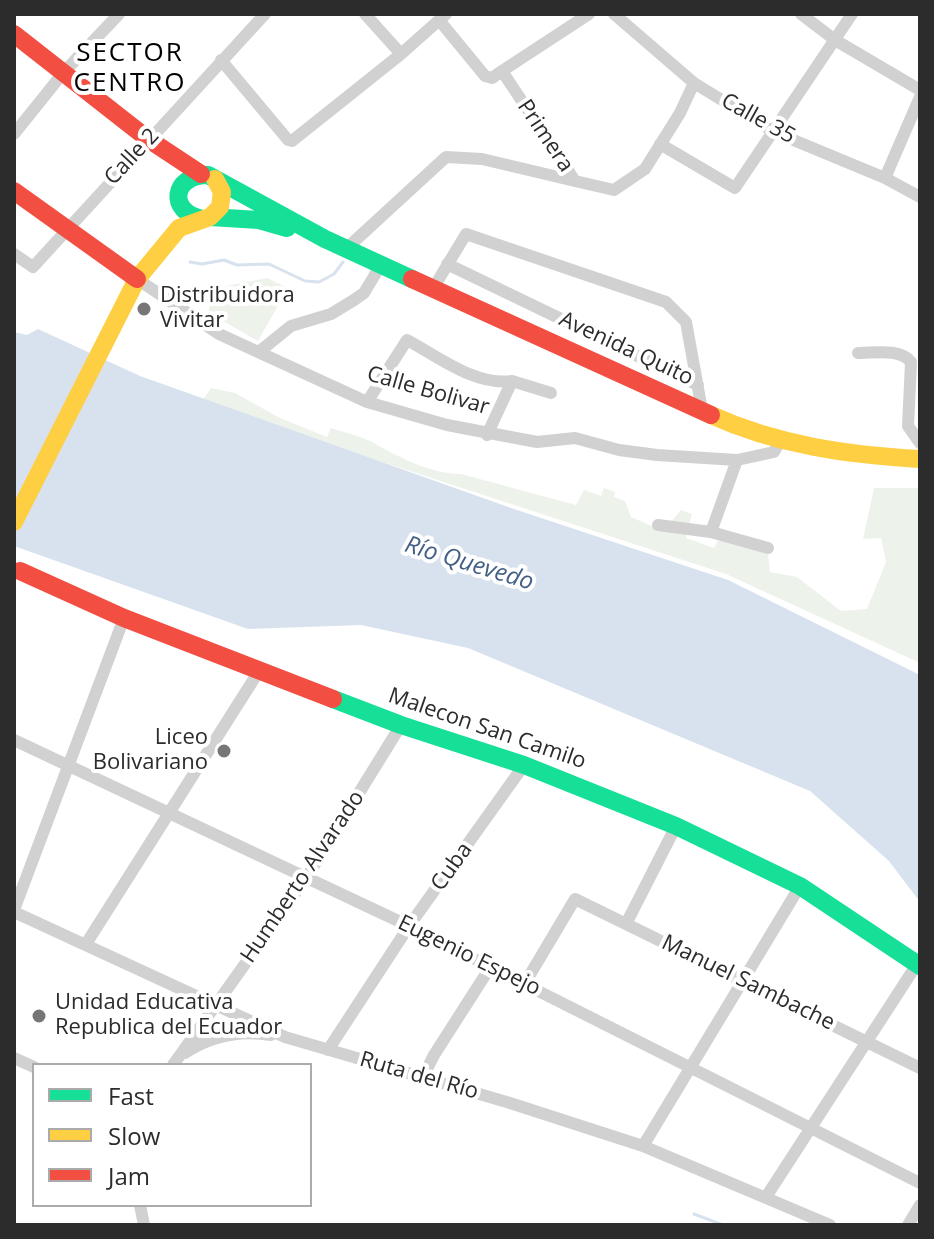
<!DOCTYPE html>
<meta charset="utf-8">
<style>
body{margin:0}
#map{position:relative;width:934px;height:1239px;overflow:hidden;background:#fff;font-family:"Open Sans",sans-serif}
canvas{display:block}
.frame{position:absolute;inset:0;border:16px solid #2c2c2c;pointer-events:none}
.legend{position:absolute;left:32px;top:1063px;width:280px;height:144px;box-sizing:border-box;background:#fff;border:2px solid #ababab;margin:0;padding:10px 14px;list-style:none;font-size:24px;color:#2c2c2c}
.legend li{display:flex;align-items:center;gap:16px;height:40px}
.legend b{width:40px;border:2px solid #ababab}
</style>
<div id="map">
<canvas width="934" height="1239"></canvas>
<div class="frame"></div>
<ul class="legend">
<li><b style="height:10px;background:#16e098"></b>Fast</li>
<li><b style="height:10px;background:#ffcf43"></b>Slow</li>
<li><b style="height:10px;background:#f24e42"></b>Jam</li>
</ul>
</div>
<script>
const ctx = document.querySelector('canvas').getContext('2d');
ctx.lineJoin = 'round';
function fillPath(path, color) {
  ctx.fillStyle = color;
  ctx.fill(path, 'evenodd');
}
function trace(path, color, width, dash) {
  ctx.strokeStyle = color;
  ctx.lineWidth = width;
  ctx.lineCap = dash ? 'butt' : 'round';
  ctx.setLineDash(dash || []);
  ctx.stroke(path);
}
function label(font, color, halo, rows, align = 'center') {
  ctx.font = font + ' "Open Sans",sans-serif';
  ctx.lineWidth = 8;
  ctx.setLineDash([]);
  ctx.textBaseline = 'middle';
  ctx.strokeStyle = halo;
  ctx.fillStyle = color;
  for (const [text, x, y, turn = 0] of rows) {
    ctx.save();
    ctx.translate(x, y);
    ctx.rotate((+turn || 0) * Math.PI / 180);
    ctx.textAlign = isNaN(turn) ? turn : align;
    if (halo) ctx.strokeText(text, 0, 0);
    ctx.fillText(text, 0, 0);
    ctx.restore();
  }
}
fillPath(new Path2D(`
 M267,278L288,288L258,341L209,313V308L226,286Z
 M211,388L235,393L280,418L327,437L331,428C346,433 365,437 379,446C402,459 433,474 461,474L576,505L584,490L601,496L604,488L615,492L614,497L625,501L631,517L663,531L681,510L692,514L686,538L714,548L720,536L768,553L770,572L797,577L841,611L867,609L886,562L881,538L863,539L874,488H920V663L726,574L201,403Z`), '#edf2eb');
fillPath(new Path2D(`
 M38,329L140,376L514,509L728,580L920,675V902L889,861L810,791L468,648L361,625L248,629L14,546V332L27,335Z`), '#d8e2ee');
trace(new Path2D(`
 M190,262L202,264L224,260L237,265L269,264L305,281L319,282L334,274L343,262
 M694,1214L723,1225`), '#d8e2ee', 3);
trace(new Path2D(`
 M365,14L401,54L446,14
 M589,14L502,71L575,181L614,190L645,169L680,113L694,83
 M614,14L694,83L774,132L885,178L920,197
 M801,14L835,40L920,90
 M439,20L485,76L492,78L502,71
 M221,60L288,140L292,141L401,54
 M14,134L63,73L119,14
 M660,144L735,188L852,14
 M885,178L920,97
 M347,248L446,157L482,159L575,181
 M14,254L33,267L265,14
 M447,264L698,385
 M137,279L219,334L367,402L447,425L537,442L575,438L619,450L657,455L737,460L774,452L780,441
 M434,287L466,234L666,302L686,322L702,410
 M260,351L291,326L331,314L354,300L364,293L382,263
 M858,353C874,353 900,348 911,362L908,426L920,443
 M367,402L407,340C439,357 475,386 512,381
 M487,435L512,381L551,393
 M737,460L711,532L768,548
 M658,525L711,532
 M14,740L409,926L920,1183
 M14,910L124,618
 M14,912L285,1037L510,1103L643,1146L830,1225
 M626,924L676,826
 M86,944L259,671
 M525,983L575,899L920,1068
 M328,1050L409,926L524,765
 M185,1053C211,1036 240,1030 271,1035
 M14,1058L34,1067
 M173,1065L307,877L401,725
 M423,1077L434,1055L491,966
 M643,1146L800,886
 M766,1197L917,964
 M140,1205L144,1225
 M908,1225L920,1205`), '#d1d1d1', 12);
trace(new Path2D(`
 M210,217L259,220L287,228
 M203,219C167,212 172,175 208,175L325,239L412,279
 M333,699L401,725L524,765L676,826L800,886L920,966`), '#16e098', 18);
trace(new Path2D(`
 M711,415C777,445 848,455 920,459
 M14,522L137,279L179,228L210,217L220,207L222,192L215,179`), '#ffcf43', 18);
trace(new Path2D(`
 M14,34L148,139L201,174
 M14,191L137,279
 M412,279L711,415
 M20,571L124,618L333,699`), '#f24e42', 18);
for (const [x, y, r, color] of [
 [144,309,8,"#767676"],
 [224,751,8,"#767676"],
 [39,1016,8,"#767676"]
]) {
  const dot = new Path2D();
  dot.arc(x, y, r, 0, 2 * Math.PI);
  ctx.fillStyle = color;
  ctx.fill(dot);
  trace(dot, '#fff', 3);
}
label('22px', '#2c2c2c', '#fff', [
 ["Calle 35",758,119,29],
 ["Primera",545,136,56],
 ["Calle 2",132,157,-47],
 ["Avenida Quito",626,349,25],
 ["Calle Bolivar",428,391,16],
 ["Malecon San Camilo",487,729,19],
 ["Cuba",452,867,-54],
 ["Humberto Alvarado",303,877,-56],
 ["Eugenio Espejo",469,956,26],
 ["Manuel Sambache",748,983,26],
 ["Ruta del Río",419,1076,16]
]);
label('22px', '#2c2c2c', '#fff', [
 ["Distribuidora",160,296],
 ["Vivitar",160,321],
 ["Liceo",208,738,"right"],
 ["Bolivariano",208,763,"right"],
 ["Unidad Educativa",55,1003],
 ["Republica del Ecuador",55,1028]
], 'left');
label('italic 24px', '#435f85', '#fff', [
 ["Río Quevedo",469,564,17]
]);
ctx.letterSpacing = '2px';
label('26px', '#000', '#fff', [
 ["SECTOR",130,54],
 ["CENTRO",130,84]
]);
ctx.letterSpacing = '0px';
</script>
